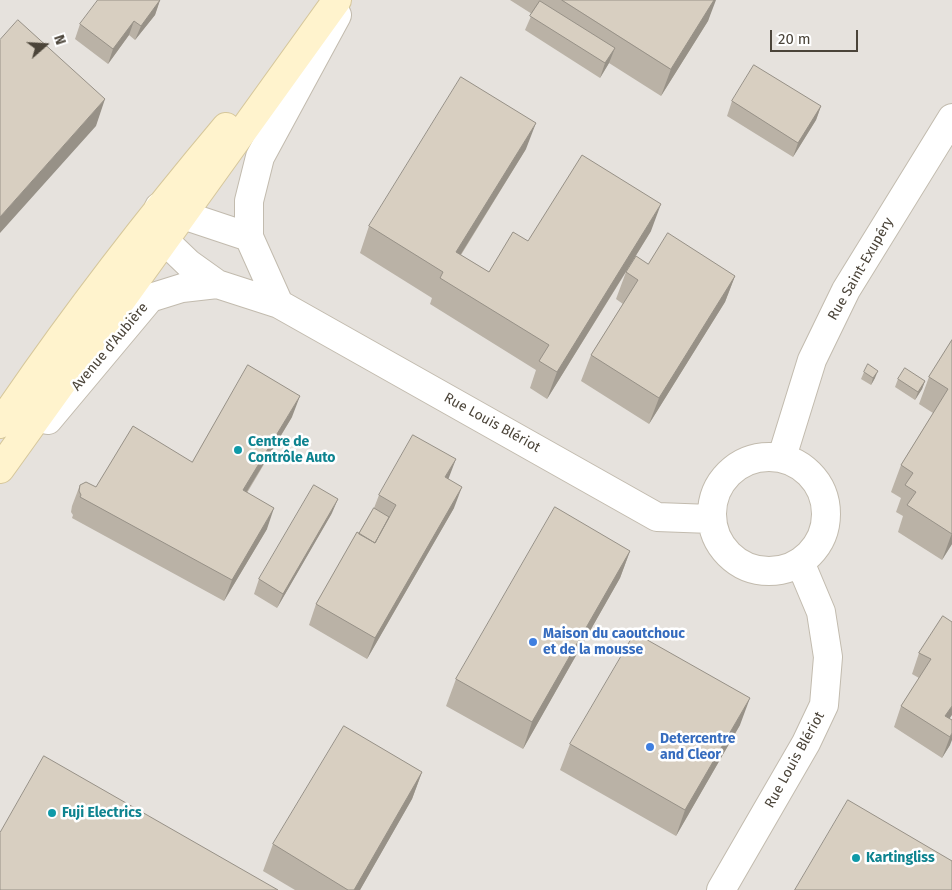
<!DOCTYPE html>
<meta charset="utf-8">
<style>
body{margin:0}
#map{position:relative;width:952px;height:890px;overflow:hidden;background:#f6f3ec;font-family:"Fira Sans",sans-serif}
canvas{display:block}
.north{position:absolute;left:20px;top:20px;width:50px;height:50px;-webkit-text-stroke:4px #fff;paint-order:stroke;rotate:71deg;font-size:14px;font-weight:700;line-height:20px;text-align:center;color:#4b4439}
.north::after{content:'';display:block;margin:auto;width:18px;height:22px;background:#4b4439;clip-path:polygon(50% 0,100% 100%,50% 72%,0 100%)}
.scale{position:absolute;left:770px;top:30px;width:88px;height:22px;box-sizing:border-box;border:2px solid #4b4439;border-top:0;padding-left:6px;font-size:15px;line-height:18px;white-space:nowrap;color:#4b4439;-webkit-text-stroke:4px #fff;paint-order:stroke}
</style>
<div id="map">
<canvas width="952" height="890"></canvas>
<div class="north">N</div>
<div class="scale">20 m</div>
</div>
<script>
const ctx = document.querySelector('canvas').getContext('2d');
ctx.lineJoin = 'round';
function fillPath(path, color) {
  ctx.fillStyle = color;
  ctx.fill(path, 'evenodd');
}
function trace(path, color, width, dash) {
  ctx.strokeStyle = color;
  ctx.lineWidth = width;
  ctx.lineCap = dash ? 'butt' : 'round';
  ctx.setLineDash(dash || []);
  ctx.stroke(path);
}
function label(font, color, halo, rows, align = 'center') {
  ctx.font = font + ' "Fira Sans",sans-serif';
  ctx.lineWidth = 5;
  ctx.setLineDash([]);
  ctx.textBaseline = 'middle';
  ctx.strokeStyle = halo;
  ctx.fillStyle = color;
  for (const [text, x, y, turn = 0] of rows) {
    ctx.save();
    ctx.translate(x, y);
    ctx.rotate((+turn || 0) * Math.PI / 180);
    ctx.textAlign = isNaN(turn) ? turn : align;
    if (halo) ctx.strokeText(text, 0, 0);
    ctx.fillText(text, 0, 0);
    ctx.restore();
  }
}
fillPath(new Path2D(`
 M0,0H952V890H0Z`), '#e6e2dd');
const street = new Path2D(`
 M217,284L189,264L164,240L159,207L249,237
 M279,304L249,237V201L260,157L337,15
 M48,420L150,298L182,288L217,284L279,304L657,517L711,519
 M712 514a57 57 0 1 1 114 0a57 57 0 1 1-114 0Z
 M782,457L812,360L846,290L952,118
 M721,890L806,743L824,705L828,657L821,612L800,562`);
const secondary = new Path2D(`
 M0,424C70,321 146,222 226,127
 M0,469L337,0`);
trace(street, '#c2bbae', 30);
trace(secondary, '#d6c79b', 30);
trace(street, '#fff', 28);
trace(secondary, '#fff3cd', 28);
fillPath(new Path2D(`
 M160,0L155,15L135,40L129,35L108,64L75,39L80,24Z
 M510,0H714L708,21L661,96L609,63L600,78L525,30L532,14Z
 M732,101L821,106L816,120L793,157L727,116Z
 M526,149L461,255L489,272L528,241L651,231L626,272L648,264L735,276L725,302L649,424L581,381L591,355L623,304L616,299L626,272L547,399L530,388L536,370L430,304L432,298L360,253L369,226Z
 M952,340V544L942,560L898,532L903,516L896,512L901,498L891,492L901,465L933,413L919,404L929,377Z
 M864,372L875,378L871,385L861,379Z
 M898,379L925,381L922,389L915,400L895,387Z
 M292,417L247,493L267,529L224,601L72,518L73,515L71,512L72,506L80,485L96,487L192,462Z
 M448,479L454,508L367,659L309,625L316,604L374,508L379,495Z
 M332,513L277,608L254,594L259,579Z
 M630,551L620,578L523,749L446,706L456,679Z
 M943,616L949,719L952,720L950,745L942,758L894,727L901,706L919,678L912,674L919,653Z
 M740,725L676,836L560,770L570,744Z
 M422,772L412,799L360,890H295L263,871L273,844Z`), '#bab2a6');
fillPath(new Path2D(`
 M160,0L155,15L135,40L141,26Z
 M714,0H716L708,21L661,96L671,69Z
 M134,21L129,35L108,64L113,49Z
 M615,48L609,63L600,78L605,63Z
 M105,99L96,126L0,233V217Z
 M821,106L816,120L793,157L798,143Z
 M536,123L526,149L446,278L456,252Z
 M661,204L651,231L547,399L557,372Z
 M735,276L725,302L649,424L659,398Z
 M878,371L875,378L871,385L873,378Z
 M925,381L922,389L915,400L918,392Z
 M300,396L292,417L235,511L243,490Z
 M456,459L448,480L445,477Z
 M462,487L454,508L367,659L375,638Z
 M338,499L332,513L277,608L283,594Z
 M274,508L267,529L224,601L232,580Z
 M952,533V544L942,560Z
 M630,551L620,578L523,749L532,722Z
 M750,698L740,725L676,836L685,810Z
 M952,706V715L941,731L945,716Z
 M952,733V740L950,745L942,758L950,737Z
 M422,772L412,799L360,890H354Z`), '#979187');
const building = new Path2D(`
 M98,0H160L141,26L134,21L113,49L80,24Z
 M562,0H714L671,69Z
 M540,1L615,48L605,63L530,16Z
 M18,20L105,99L0,217V40Z
 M754,65L821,106L798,143L732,101Z
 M461,77L536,123L456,252L489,272L513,232L528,241L582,155L661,204L557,372L539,361L549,345L440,278L443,272L369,226Z
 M668,233L735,276L659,398L591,355L638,280L626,272L636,256L648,264Z
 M952,340V534L907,505L916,492L905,485L913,473L901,465L948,389L929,377Z
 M868,364L878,371L873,378L864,372Z
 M248,365L300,396L243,490L274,508L232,580L80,497L81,495L79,491L80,485L86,482L96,487L133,426L192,462Z
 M905,368L925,381L918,392L898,379Z
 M413,435L456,459L445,477L462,487L375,638L316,604L357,532L375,543L396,505L379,495Z
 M314,485L338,499L283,594L259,579Z
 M555,507L630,551L532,722L456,679Z
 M374,508L389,517L375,543L359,534Z
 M943,616L952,622V706L945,716L952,720V733L950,737L901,706L931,659L919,653Z
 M635,633L750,698L685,810L570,744Z
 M344,726L422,772L354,890H348L273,844Z
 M44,756L278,890H0V833Z
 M848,800L952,861V890H795Z`);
fillPath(building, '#d8cfc1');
trace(building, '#979187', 1);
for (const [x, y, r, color] of [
 [238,450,5,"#0f9aa8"],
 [533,642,5,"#3f7fe0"],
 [650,747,5,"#3f7fe0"],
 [52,813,5,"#0f9aa8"],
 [856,858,5,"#0f9aa8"]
]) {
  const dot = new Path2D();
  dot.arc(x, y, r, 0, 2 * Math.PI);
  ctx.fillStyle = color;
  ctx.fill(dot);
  trace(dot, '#fff', 2);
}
label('14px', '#4b4439', '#fff', [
 ["Rue Saint-Exupéry",861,269,-60],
 ["Avenue d'Aubière",110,347,-50],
 ["Rue Louis Blériot",492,423,29],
 ["Rue Louis Blériot",795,760,-61]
]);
label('bold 14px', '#0d838f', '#fff', [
 ["Centre de",248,442],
 ["Contrôle Auto",248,458],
 ["Fuji Electrics",62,813],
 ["Kartingliss",866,858]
], 'left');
label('bold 14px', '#366cbe', '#fff', [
 ["Maison du caoutchouc",543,634],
 ["et de la mousse",543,650],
 ["Detercentre",660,739],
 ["and Cleor",660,755]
], 'left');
</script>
